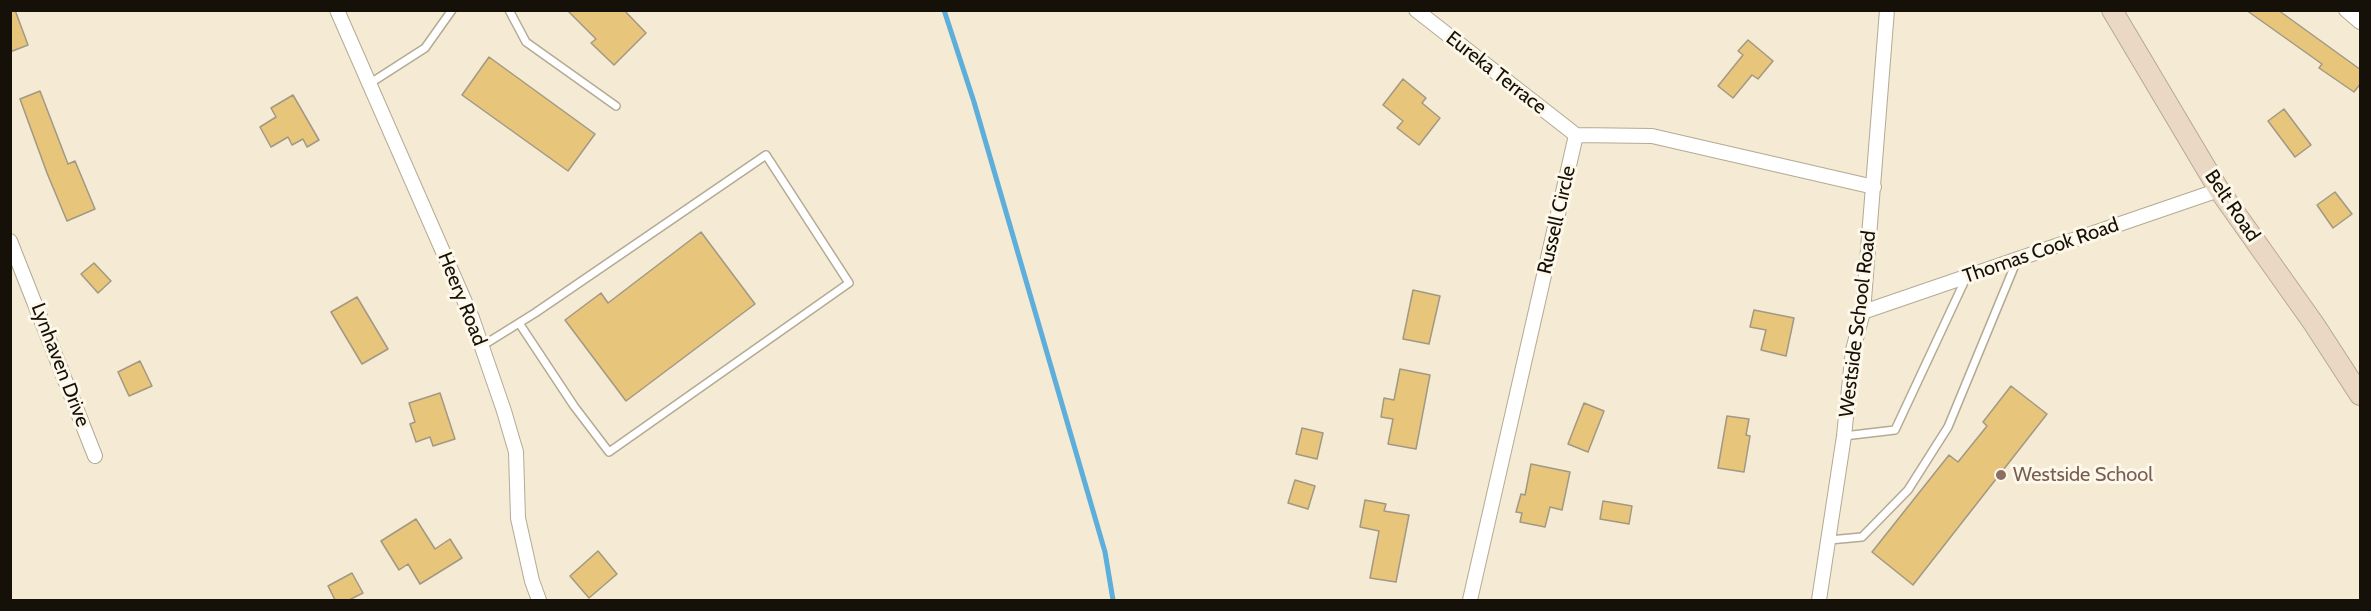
<!DOCTYPE html>
<style>
body{margin:0}
#map{position:relative;width:2371px;height:611px;overflow:hidden;background:#f5ead3;font-family:Cabin,sans-serif}
canvas{display:block}
.frame{position:absolute;inset:0;border:12px solid #151109;pointer-events:none}
</style>
<div id="map">
<canvas width="2371" height="611"></canvas>
<div class="frame"></div>
</div>
<script>
const ctx = document.querySelector('canvas').getContext('2d');
ctx.lineJoin = 'round';
function trace(path, color, width, dash) {
  ctx.strokeStyle = color;
  ctx.lineWidth = width;
  ctx.lineCap = dash ? 'butt' : 'round';
  ctx.setLineDash(dash || []);
  ctx.stroke(path);
}
function fillPath(path, color) {
  ctx.fillStyle = color;
  ctx.fill(path, 'evenodd');
}
function label(font, color, halo, rows, align = 'center') {
  ctx.font = font + ' Cabin,sans-serif';
  ctx.lineWidth = 6;
  ctx.setLineDash([]);
  ctx.textBaseline = 'middle';
  ctx.strokeStyle = halo;
  ctx.fillStyle = color;
  for (const [text, x, y, turn = 0] of rows) {
    ctx.save();
    ctx.translate(x, y);
    ctx.rotate((+turn || 0) * Math.PI / 180);
    ctx.textAlign = isNaN(turn) ? turn : align;
    if (halo) ctx.strokeText(text, 0, 0);
    ctx.fillText(text, 0, 0);
    ctx.restore();
  }
}
trace(new Path2D(`
 M944,10L974,102L1105,552L1113,600`), '#5eaedb', 5);
const building = new Path2D(`
 M10,10H15L28,45L10,52Z
 M567,10H624L646,33L614,65L591,43L596,39Z
 M2246,10H2278L2361,70V83L2354,92L2319,68L2322,64Z
 M1748,40L1773,61L1758,79L1752,75L1733,98L1718,86L1743,55L1738,51Z
 M489,57L595,134L568,171L462,95Z
 M1403,79L1426,98L1422,103L1440,118L1419,145L1397,128L1403,121L1383,105Z
 M40,91L68,164L75,161L95,209L67,221L47,173L20,99Z
 M293,95L319,140L307,147L303,139L292,145L288,137L271,147L260,127L276,117L271,108Z
 M2284,109L2311,145L2295,157L2268,121Z
 M2335,192L2352,214L2333,228L2317,205Z
 M701,232L755,304L626,401L565,320L601,293L608,303Z
 M94,263L111,281L98,293L81,274Z
 M1413,290L1440,296L1429,344L1403,339Z
 M357,297L388,349L362,364L331,312Z
 M1754,310L1794,318L1786,356L1761,350L1766,330L1750,327Z
 M140,361L152,386L129,396L118,372Z
 M1400,369L1430,375L1416,449L1388,444L1393,419L1381,417L1384,398L1394,400Z
 M2011,386L2047,414L1913,585L1872,552L1949,455L1958,462L1987,426L1983,422Z
 M440,393L455,439L433,446L430,437L416,442L410,424L415,422L409,403Z
 M1584,403L1604,411L1588,452L1568,444Z
 M1727,416L1749,419L1746,435L1750,436L1744,472L1718,468Z
 M1302,428L1323,433L1317,459L1296,454Z
 M1531,464L1570,472L1562,510L1550,507L1545,527L1520,522L1522,513L1516,512L1521,494L1525,495Z
 M1295,480L1315,486L1308,509L1288,503Z
 M1365,500L1386,504L1384,511L1409,515L1396,582L1370,578L1379,531L1360,527Z
 M1603,501L1632,506L1629,524L1600,519Z
 M416,519L435,549L450,539L462,558L420,584L408,564L399,570L381,541Z
 M598,551L617,574L589,598L570,576Z
 M352,573L363,593L349,600H335L328,586Z`);
fillPath(building, '#e7c57a');
trace(building, '#a29883', 1.5);
const lane = new Path2D(`
 M509,10L526,42L616,106
 M369,84L425,48L452,10
 M482,346L535,313L766,155L849,283L609,452L574,406L519,323
 M1844,436L1895,430L1966,278
 M1829,540L1862,537L1908,490L1948,427L2017,260`);
const street = new Path2D(`
 M337,10L472,318L504,411L516,452L518,518L532,581L539,600
 M1416,10L1576,135
 M2346,10L2360,22
 M1576,135L1652,136L1874,187
 M10,241L95,456
 M1863,312L2219,190
 M1470,600L1576,135
 M1819,600L1844,436L1853,350L1863,312L1887,10`);
const secondary = new Path2D(`
 M2112,10L2219,190L2314,324L2360,395`);
trace(lane, '#b4aa94', 10);
trace(street, '#b4aa94', 16);
trace(secondary, '#b4aa94', 22);
trace(lane, '#fff', 7);
trace(street, '#fff', 14);
trace(secondary, '#ead8c4', 20);
for (const [x, y, r, color] of [
 [2001,475,6,"#8d6e63"]
]) {
  const dot = new Path2D();
  dot.arc(x, y, r, 0, 2 * Math.PI);
  ctx.fillStyle = color;
  ctx.fill(dot);
  trace(dot, '#fef8ea', 2);
}
label('20px', '#151109', '#fef8ea', [
 ["Eureka Terrace",1496,73,38],
 ["Belt Road",2232,206,56],
 ["Russell Circle",1557,220,-77],
 ["Thomas Cook Road",2041,251,-19],
 ["Heery Road",462,299,68],
 ["Westside School Road",1858,324,-83],
 ["Lynhaven Drive",60,365,69]
]);
label('20px', '#785e54', '#fef8ea', [
 ["Westside School",2013,475]
], 'left');
</script>
